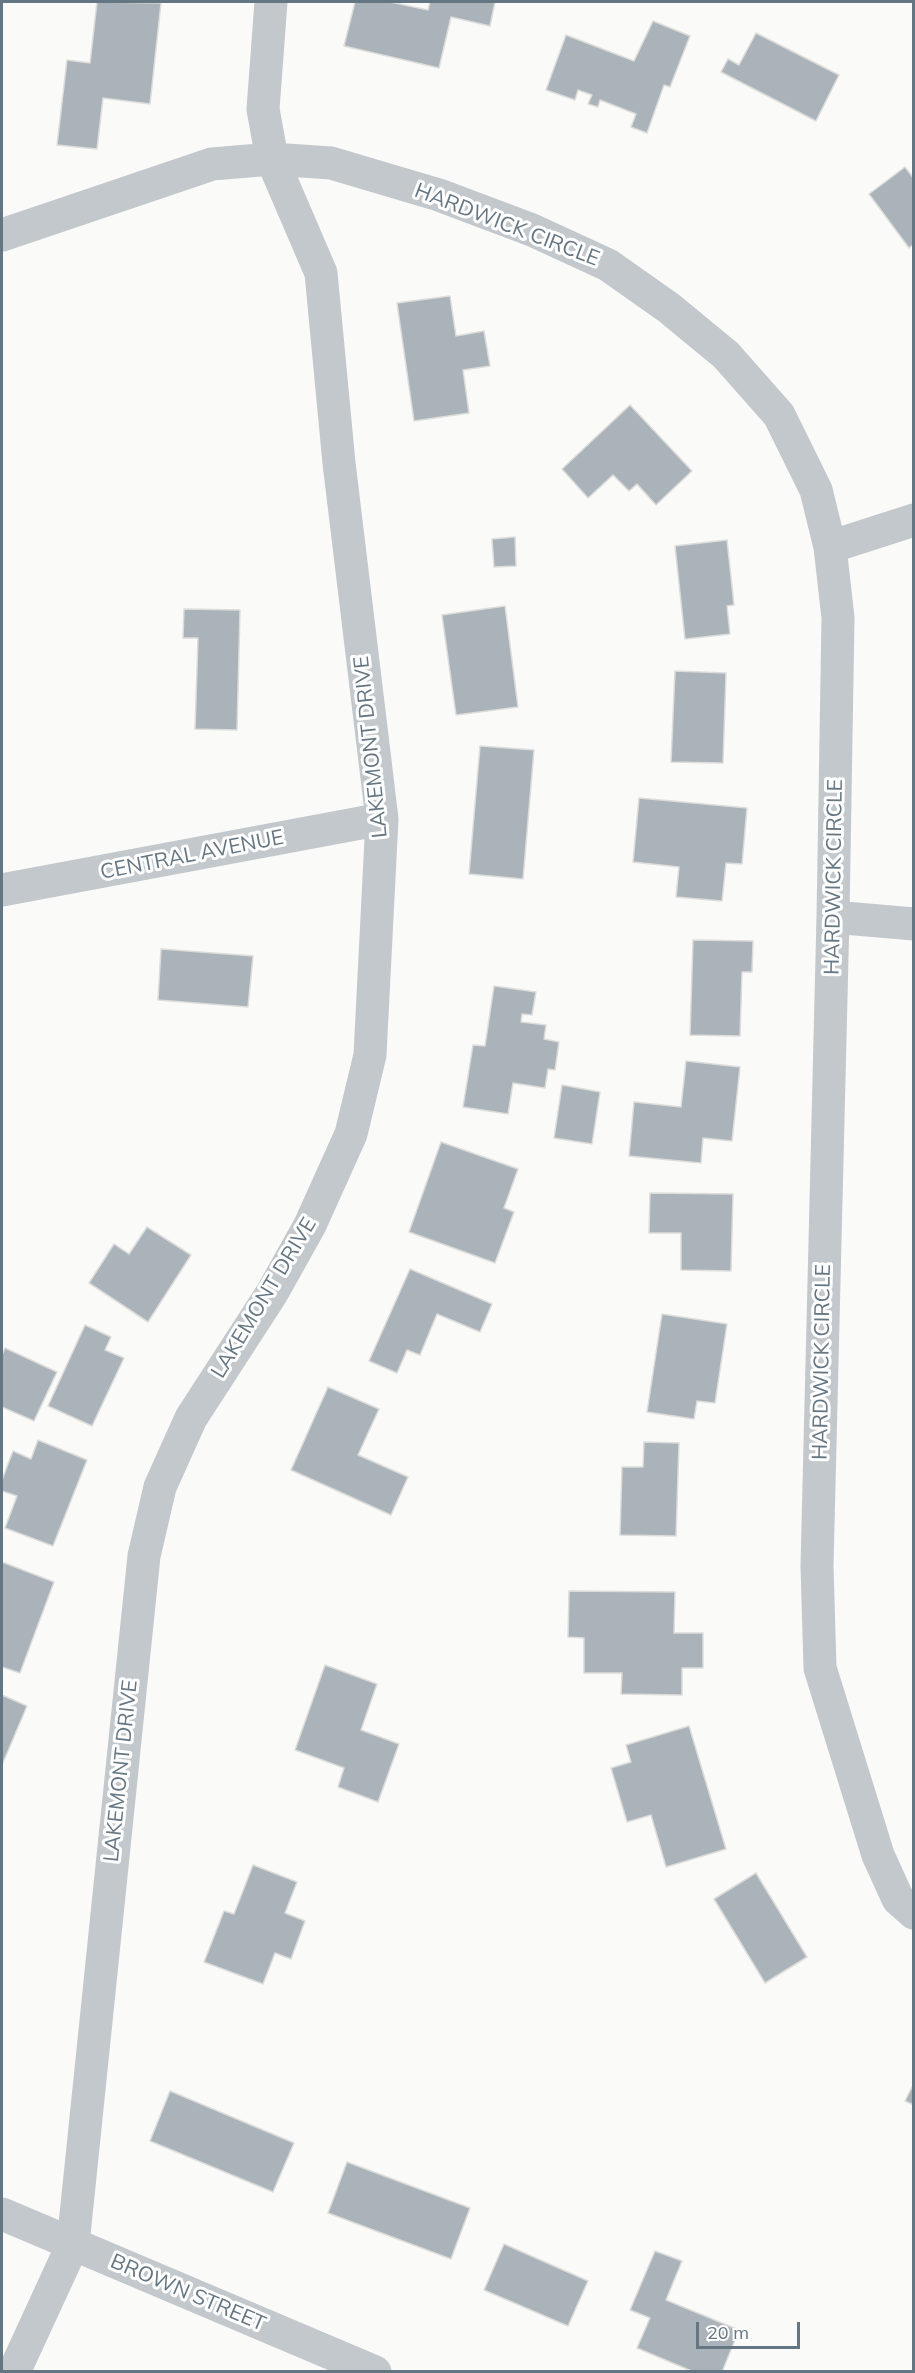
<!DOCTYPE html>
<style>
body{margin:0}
#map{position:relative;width:915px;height:2373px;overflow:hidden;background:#fafaf8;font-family:Mulish,sans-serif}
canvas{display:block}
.frame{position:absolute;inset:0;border:3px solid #657683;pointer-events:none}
.scale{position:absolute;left:696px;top:2322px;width:104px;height:27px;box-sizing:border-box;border:3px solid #657683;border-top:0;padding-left:8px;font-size:18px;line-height:21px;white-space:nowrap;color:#657683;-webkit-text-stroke:4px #fff;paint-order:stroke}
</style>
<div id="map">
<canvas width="915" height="2373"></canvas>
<div class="frame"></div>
<div class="scale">20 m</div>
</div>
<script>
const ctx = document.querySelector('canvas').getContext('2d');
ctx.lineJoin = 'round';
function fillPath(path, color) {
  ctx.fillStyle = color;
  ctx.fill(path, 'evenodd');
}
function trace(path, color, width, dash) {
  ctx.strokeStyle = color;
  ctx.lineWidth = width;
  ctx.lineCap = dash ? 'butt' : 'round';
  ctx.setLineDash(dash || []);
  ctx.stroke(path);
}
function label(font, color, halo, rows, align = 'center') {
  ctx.font = font + ' Mulish,sans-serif';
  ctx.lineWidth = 6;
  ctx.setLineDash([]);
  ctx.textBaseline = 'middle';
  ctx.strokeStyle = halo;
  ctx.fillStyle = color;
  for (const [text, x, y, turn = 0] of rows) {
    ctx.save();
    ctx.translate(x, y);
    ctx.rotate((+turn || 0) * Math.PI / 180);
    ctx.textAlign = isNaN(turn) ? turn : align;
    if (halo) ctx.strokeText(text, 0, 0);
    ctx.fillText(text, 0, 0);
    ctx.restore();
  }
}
const building = new Path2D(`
 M97,2L161,3L150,104L103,98L97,149L57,145L67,60L90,63Z
 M355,2H390L428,10L430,2H495L490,26L451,17L439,68L344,46Z
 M653,21L690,36L670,87L664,85L647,133L631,127L636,114L600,100L598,107L588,104L592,95L578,90L575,100L546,90L566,35L634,61Z
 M756,33L839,75L816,121L721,72L728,59L739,65Z
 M905,167L914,179V244L909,248L869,194Z
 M450,296L456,336L484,331L490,366L463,370L469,413L414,421L397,303Z
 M630,405L692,471L656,505L637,484L629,491L613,475L588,498L562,469Z
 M515,537L516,566L494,567L492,539Z
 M727,540L734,605L727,606L730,634L685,639L675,546Z
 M505,606L518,707L456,715L442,615Z
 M184,609L240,610L237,730L195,729L198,638H183Z
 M675,671L726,673L723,763L671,762Z
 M480,746L534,750L523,879L469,874Z
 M639,798L747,808L742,864L726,863L722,901L676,897L679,867L633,862Z
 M693,940L753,941L752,972H742L740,1036L690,1035Z
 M161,949L253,956L248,1007L158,1000Z
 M494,986L536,992L532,1015L522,1014L521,1022L546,1025L544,1039L559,1042L555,1070L548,1069L545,1088L513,1083L508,1114L463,1107L473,1045L485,1046Z
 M686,1061L740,1067L732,1141L703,1138L701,1163L629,1156L634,1102L681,1107Z
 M562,1085L600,1092L592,1144L554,1138Z
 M441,1142L518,1169L504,1208L514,1212L495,1263L409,1232Z
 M650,1193L733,1194L731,1271L681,1270V1233H649Z
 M147,1227L191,1255L148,1322L89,1283L114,1244L129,1254Z
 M410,1269L492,1304L480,1332L437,1314L420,1355L407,1350L397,1373L369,1361Z
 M662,1314L727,1324L715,1403L697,1401L694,1419L647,1412Z
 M85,1325L111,1337L105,1350L124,1358L92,1426L48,1406Z
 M5,1348L57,1372L34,1421L2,1407V1355Z
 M328,1387L379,1409L358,1455L408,1477L391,1515L291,1470Z
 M38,1440L87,1460L53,1546L5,1528L17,1496L2,1491V1480L13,1451L31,1459Z
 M644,1442L679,1443L676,1536L620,1535L622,1467H643Z
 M2,1562L54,1582L20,1673L2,1667Z
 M569,1591L675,1592L674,1633H703V1668H682V1695L621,1694L622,1673H584V1638L568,1637Z
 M325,1665L377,1684L361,1730L399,1744L378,1802L338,1787L344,1768L295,1750Z
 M2,1695L27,1706L2,1765Z
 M689,1726L726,1849L666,1867L651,1815L627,1822L611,1768L631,1762L626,1745Z
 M253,1865L297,1882L285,1913L305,1921L291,1959L275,1953L263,1984L204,1962L224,1911L234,1914Z
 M756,1873L807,1957L765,1983L714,1899Z
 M914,2083V2105L905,2101Z
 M170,2091L294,2143L273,2192L150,2141Z
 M347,2162L470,2208L451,2259L328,2213Z
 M504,2244L588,2281L568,2326L484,2290Z
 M655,2251L682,2261L666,2300L739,2330L722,2372H694L637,2348L650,2318L630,2310Z`);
fillPath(building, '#aab3b9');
trace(building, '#dcdcda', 1.5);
trace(new Path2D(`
 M2,235L212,164L272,159L331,163L439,195L532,230L608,265L669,308L726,355L779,415L816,490L830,547L838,618L833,917L817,1566L820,1668L878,1855L898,1899L914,1913
 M830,547L914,520
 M2,890L382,819
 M833,917L914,924
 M2,2214L375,2372
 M14,2372L73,2244L144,1556L160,1487L191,1418L272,1293L310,1225L351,1134L370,1055L382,819L339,463L321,273L272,159L263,109L271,2`), '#c3c8cc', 33);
label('21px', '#657683', '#fff', [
 ["HARDWICK CIRCLE",507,225,21],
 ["LAKEMONT DRIVE",371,747,-96],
 ["CENTRAL AVENUE",192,855,-11],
 ["HARDWICK CIRCLE",834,877,-89],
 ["LAKEMONT DRIVE",264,1298,-59],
 ["HARDWICK CIRCLE",822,1362,-89],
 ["LAKEMONT DRIVE",121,1771,-84],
 ["BROWN STREET",188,2293,23]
]);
</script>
